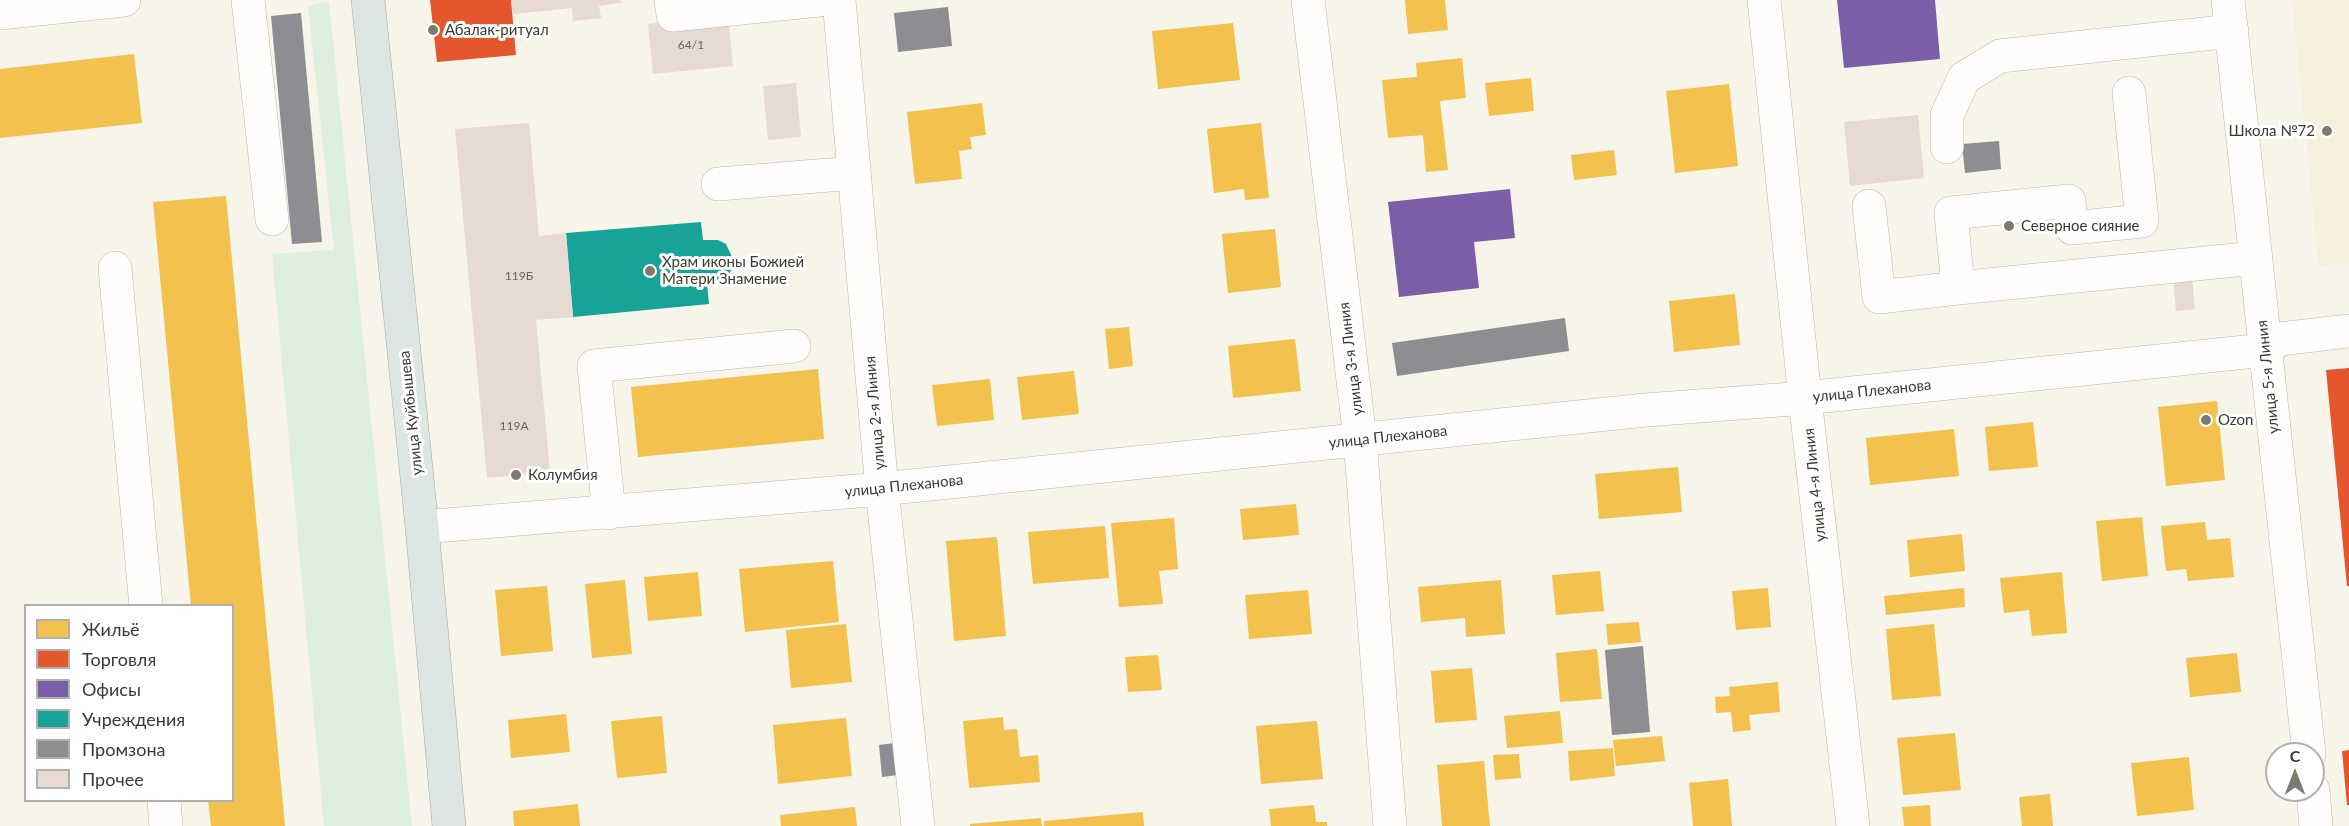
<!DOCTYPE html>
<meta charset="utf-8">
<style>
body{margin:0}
#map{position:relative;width:2349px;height:826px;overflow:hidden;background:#f7f4e9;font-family:Lato,sans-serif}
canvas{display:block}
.legend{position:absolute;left:24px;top:604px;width:210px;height:198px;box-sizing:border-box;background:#fff;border:2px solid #b1b0ad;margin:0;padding:8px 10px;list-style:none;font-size:18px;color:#3b3931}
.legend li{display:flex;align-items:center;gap:12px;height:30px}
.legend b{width:30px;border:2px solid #b1b0ad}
.north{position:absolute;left:2265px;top:742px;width:60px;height:60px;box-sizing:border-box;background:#fff;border:2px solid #b1b0ad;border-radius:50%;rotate:0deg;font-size:16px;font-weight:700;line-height:24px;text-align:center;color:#3b3931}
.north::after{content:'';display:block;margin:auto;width:21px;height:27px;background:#7d7a71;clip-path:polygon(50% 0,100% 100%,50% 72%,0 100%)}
</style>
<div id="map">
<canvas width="2349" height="826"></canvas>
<ul class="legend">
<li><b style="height:16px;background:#f2c14e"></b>Жильё</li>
<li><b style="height:16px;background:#e4572e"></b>Торговля</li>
<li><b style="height:16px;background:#7b5ea7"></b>Офисы</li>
<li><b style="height:16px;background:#17a398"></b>Учреждения</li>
<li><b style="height:16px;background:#8d8d92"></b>Промзона</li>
<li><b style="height:16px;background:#e6dad3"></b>Прочее</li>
</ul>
<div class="north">С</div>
</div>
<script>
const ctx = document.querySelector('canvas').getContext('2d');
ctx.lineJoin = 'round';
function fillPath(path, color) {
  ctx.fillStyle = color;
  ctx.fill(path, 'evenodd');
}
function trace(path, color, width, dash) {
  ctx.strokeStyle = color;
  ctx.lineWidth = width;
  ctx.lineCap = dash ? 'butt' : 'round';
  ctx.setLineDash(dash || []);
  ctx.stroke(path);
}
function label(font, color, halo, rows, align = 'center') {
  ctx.font = font + ' Lato,sans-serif';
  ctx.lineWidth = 6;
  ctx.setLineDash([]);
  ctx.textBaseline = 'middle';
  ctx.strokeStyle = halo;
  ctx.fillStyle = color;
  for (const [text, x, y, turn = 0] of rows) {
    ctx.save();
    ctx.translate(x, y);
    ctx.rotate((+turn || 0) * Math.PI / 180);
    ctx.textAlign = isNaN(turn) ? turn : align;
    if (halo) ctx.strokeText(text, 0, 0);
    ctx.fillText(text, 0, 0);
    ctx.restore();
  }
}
fillPath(new Path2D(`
 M2292,0H2349V263L2319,266Z`), '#f5f0db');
fillPath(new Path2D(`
 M329,2L412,826H324L272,254L334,250L308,6Z`), '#dfefdd');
fillPath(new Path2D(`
 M1405,0H1445L1448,30L1408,34Z
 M1233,23L1240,80L1158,89L1152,31Z
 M134,54L142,123L0,138V69Z
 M1462,58L1466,98L1440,101L1448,170L1426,172L1423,135L1388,138L1382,80L1417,77L1416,63Z
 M1531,78L1534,111L1489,116L1485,83Z
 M1729,84L1738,166L1675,173L1666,91Z
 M982,103L986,135L970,137L972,149L959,151L962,179L915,184L907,112Z
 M1261,123L1269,198L1245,200L1244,189L1214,193L1207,129Z
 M1614,150L1617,175L1574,180L1571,155Z
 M226,196L285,826H211L208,800H232V606H191L153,202Z
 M1275,229L1281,287L1228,293L1222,234Z
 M1735,294L1740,345L1674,352L1669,301Z
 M1129,327L1133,366L1109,369L1105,329Z
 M1295,339L1301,391L1233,398L1228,346Z
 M818,369L824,439L638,457L631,387Z
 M1074,371L1079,414L1022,420L1017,377Z
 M990,379L994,420L937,426L932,385Z
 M2217,401L2225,480L2166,486L2158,407Z
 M2033,422L2038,467L1989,471L1985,427Z
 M1954,429L1959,476L1870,485L1866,438Z
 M1678,467L1682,512L1599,519L1595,474Z
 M1296,504L1299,535L1243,540L1240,509Z
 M2142,517L2148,576L2102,581L2096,521Z
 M1174,518L1178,569L1159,571L1163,604L1119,607L1111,523Z
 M2205,522L2207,540L2230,538L2234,577L2188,581L2186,569L2166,571L2161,526Z
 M1105,526L1109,578L1033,584L1028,532Z
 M1962,534L1965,571L1910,577L1907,540Z
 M997,537L1006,636L954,641L946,541Z
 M833,561L839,622L745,632L739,569Z
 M1600,571L1604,611L1556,615L1552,575Z
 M698,572L702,616L648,621L644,577Z
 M2062,572L2067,633L2032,636L2029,610L2004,613L2000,578Z
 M625,580L632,654L592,658L585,584Z
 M1501,580L1505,634L1466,637L1465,618L1421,622L1418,587Z
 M547,586L553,651L501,656L495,590Z
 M1768,588L1771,627L1736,630L1732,591Z
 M1964,588L1965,607L1886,615L1884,596Z
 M1308,590L1312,634L1249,639L1245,595Z
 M1639,622L1641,642L1608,645L1606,624Z
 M846,624L852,682L791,688L786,630Z
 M1934,624L1941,696L1892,700L1886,629Z
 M1597,649L1602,699L1560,702L1556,653Z
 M2237,653L2241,692L2190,697L2186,658Z
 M1158,655L1162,690L1128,692L1125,657Z
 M1472,668L1477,720L1435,723L1431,671Z
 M1778,682L1780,712L1749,715L1751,730L1733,732L1731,712L1716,713L1715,697L1730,696L1729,687Z
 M1560,711L1563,743L1507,748L1504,716Z
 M566,714L570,752L511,758L508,720Z
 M662,716L667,773L617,778L611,721Z
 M1003,717L1004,730L1017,729L1020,757L1038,755L1040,782L969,788L963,721Z
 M846,718L852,776L778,784L773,725Z
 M1317,721L1323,779L1261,784L1256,726Z
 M1955,733L1961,790L1903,795L1897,738Z
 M1662,736L1665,761L1616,766L1613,740Z
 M1613,748L1615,776L1570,781L1568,751Z
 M1519,754L1521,778L1495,780L1493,755Z
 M2189,757L2194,810L2137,816L2131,763Z
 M1484,761L1490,826H1442L1437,765Z
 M1728,779L1732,826H1693L1689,783Z
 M2050,794L2053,826H2022L2019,797Z
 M578,804L580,826H514L513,811Z
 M1314,805L1316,822H1327V826H1271L1269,809Z
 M1930,805L1931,826H1904L1902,807Z
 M855,807L857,826H781L780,815Z
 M1143,812L1144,826H1044V821Z
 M1041,818L1042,826H970V824Z`), '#f2c14e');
fillPath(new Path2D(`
 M430,0H511L516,55L437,62Z
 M2349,368V586H2347L2326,370Z
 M2349,750V805H2347L2342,751Z`), '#e4572e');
fillPath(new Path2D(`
 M1837,0H1935L1940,59L1844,68Z
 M1510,189L1515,238L1474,242L1479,288L1399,297L1388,202Z`), '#7b5ea7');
fillPath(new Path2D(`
 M701,222L703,240H718L726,244L733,259V267L729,274L722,280L707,283L709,304L573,317L566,233Z`), '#17a398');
fillPath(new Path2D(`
 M948,7L952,46L898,52L894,13Z
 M301,13L322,242L292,244L271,16Z
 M1999,141L2001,169L1965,173L1962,144Z
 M1565,318L1569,351L1397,376L1392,343Z
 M1643,646L1650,732L1612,735L1605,650Z
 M895,743L898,775L882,777L879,745Z`), '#8d8d92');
fillPath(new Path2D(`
 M511,0H620L621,3L599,6L601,18L573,21L572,8L513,14Z
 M728,16L733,66L653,74L648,24Z
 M796,83L801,137L768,140L763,86Z
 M1918,115L1924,178L1850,186L1844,122Z
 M529,123L539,236L566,233L573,317L536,320L550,472L487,478L455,129Z
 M2192,277L2195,309L2176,311L2173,278Z`), '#e6dad3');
const minor = new Path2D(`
 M248,0L272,219
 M671,0L673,15L819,0
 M839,0L882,489L918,826
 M1308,0L1360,439L1390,826
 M1764,0L1805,398L1853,826
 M2228,0L2309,754
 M0,13L124,0
 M2129,93L2142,221L2072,228L2069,201L1951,213L1958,288L2255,258
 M1947,147V115L1964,78L2000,56L2232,31
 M718,184L854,173
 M1869,206L1879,297L1958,288
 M115,268L146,606
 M609,513L594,366L794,346
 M422,527L882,489L1646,410L1805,398L2265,350L2280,339L2349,331
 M2313,790L2316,826
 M164,800L166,826`);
const major = new Path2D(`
 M368,0L422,527L449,826`);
trace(minor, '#b8b6ad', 34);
trace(major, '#9faaa5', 34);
trace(minor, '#fefdfc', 33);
trace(major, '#dee6e4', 33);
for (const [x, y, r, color] of [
 [433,30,6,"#7d7a71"],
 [2327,131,6,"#7d7a71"],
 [2009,226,6,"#7d7a71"],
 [650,271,6,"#7d7a71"],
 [2206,420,6,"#7d7a71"],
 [516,475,6,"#7d7a71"]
]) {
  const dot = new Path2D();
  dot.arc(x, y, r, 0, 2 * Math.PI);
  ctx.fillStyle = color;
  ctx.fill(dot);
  trace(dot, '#fff', 2);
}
label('12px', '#68635b', null, [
 ["64/1",691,45],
 ["119Б",519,276],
 ["119А",514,426]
]);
label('15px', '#3b3931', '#fff', [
 ["Абалак-ритуал",445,30],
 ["Школа №72",2315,131,"right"],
 ["Северное сияние",2021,226],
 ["Храм иконы Божией",662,262],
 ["Матери Знамение",662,279],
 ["Ozon",2218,420],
 ["Колумбия",528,475]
], 'left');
label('15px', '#3b3931', '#fff', [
 ["улица 3-я Линия",1351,359,-97],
 ["улица 5-я Линия",2268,377,-96],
 ["улица Плеханова",1872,391,-6],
 ["улица Куйбышева",411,413,-96],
 ["улица 2-я Линия",875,413,-95],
 ["улица Плеханова",1388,437,-6],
 ["улица 4-я Линия",1815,485,-96],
 ["улица Плеханова",904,486,-6]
]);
</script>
